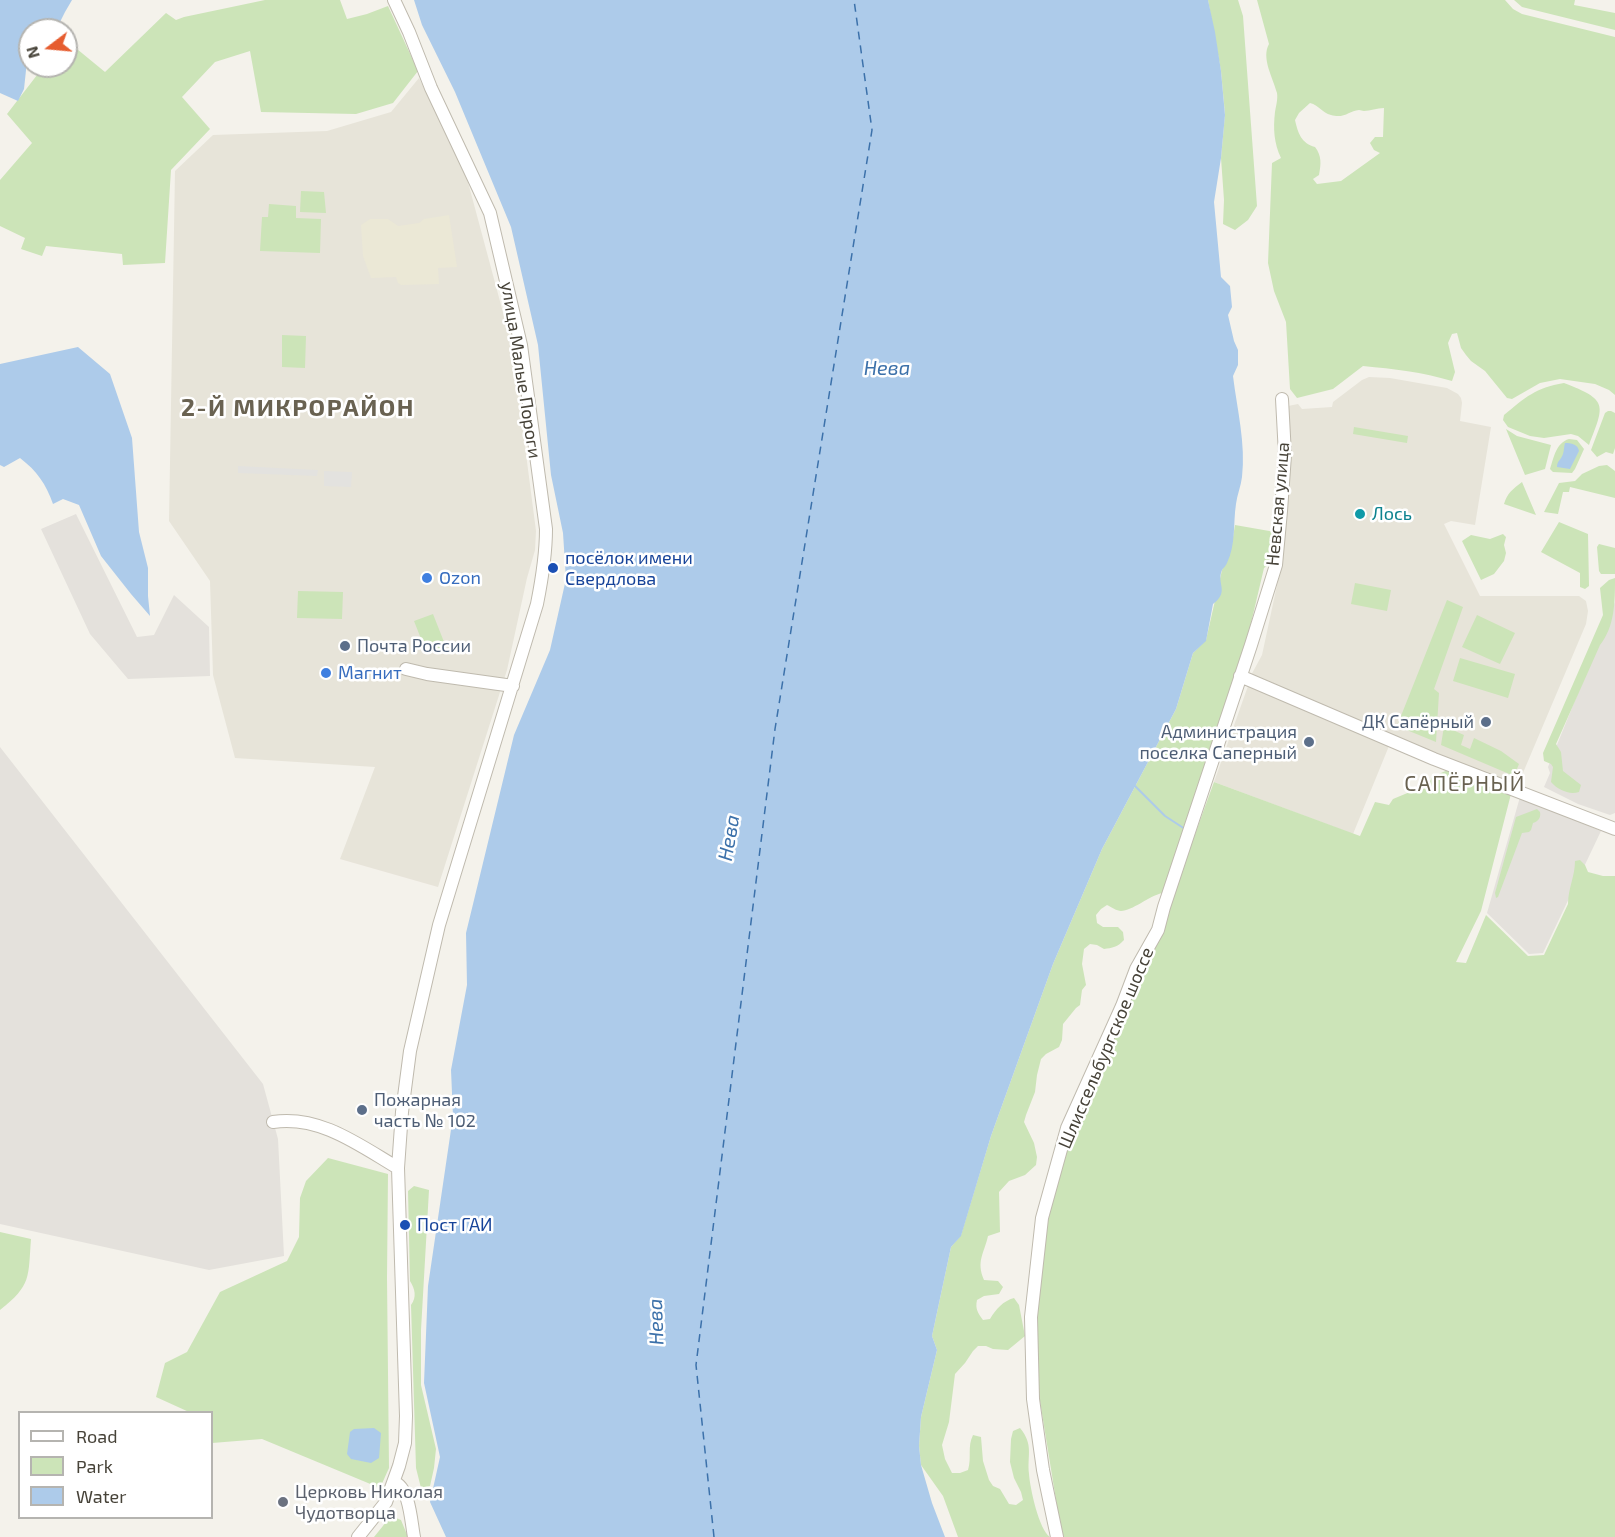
<!DOCTYPE html>
<meta charset="utf-8">
<style>
body{margin:0}
#map{position:relative;width:1615px;height:1537px;overflow:hidden;background:#f4f2eb;font-family:"Exo 2",sans-serif}
canvas{display:block}
.legend{position:absolute;left:18px;top:1411px;width:195px;height:108px;box-sizing:border-box;background:#fff;border:2px solid #b5b4b0;margin:0;padding:8px 10px;list-style:none;font-size:18px;color:#474339}
.legend li{display:flex;align-items:center;gap:12px;height:30px}
.legend b{width:30px;border:2px solid #b5b4b0}
.north{position:absolute;left:18px;top:18px;width:60px;height:60px;box-sizing:border-box;background:#fff;border:2px solid #b5b4b0;border-radius:50%;rotate:254deg;font-size:16px;font-weight:700;line-height:24px;text-align:center;color:#474339}
.north::after{content:'';display:block;margin:auto;width:21px;height:27px;background:#e65d30;clip-path:polygon(50% 0,100% 100%,50% 72%,0 100%)}
</style>
<div id="map">
<canvas width="1615" height="1537"></canvas>
<ul class="legend">
<li><b style="height:8px;background:#fff"></b>Road</li>
<li><b style="height:16px;background:#cce4b8"></b>Park</li>
<li><b style="height:16px;background:#adcbea"></b>Water</li>
</ul>
<div class="north">N</div>
</div>
<script>
const ctx = document.querySelector('canvas').getContext('2d');
ctx.lineJoin = 'round';
function fillPath(path, color) {
  ctx.fillStyle = color;
  ctx.fill(path, 'evenodd');
}
function trace(path, color, width, dash) {
  ctx.strokeStyle = color;
  ctx.lineWidth = width;
  ctx.lineCap = dash ? 'butt' : 'round';
  ctx.setLineDash(dash || []);
  ctx.stroke(path);
}
function label(font, color, halo, rows, align = 'center') {
  ctx.font = font + ' "Exo 2",sans-serif';
  ctx.lineWidth = 5;
  ctx.setLineDash([]);
  ctx.textBaseline = 'middle';
  ctx.strokeStyle = halo;
  ctx.fillStyle = color;
  for (const [text, x, y, turn = 0] of rows) {
    ctx.save();
    ctx.translate(x, y);
    ctx.rotate((+turn || 0) * Math.PI / 180);
    ctx.textAlign = isNaN(turn) ? turn : align;
    if (halo) ctx.strokeText(text, 0, 0);
    ctx.fillText(text, 0, 0);
    ctx.restore();
  }
}
fillPath(new Path2D(`
 M419,78L465,171L512,346L536,531L535,550L527,578L507,670L438,887L340,859L375,767L235,758L213,675L210,581L169,521L175,171L213,135L327,131L391,112Z
 M1369,377L1390,378L1447,388L1458,394L1461,398L1462,403L1460,421L1491,427L1475,525L1451,521L1444,524L1480,596H1579L1586,601L1588,611L1586,624L1517,787L1249,679L1262,655L1282,562L1288,493V406L1298,404L1302,409L1332,407L1333,402L1362,380Z
 M1248,686L1389,746L1353,834L1214,782Z`), '#e7e4d9');
fillPath(new Path2D(`
 M76,514L137,637L154,635L174,595L209,627L210,676L128,679L90,634L41,529Z
 M1615,602V813L1610,815L1578,804L1544,787L1550,773L1548,767Z
 M0,747L263,1084L278,1139L284,1256L209,1270L0,1224Z
 M1520,797L1601,831L1543,953L1529,954L1487,913Z`), '#e4e1dc');
fillPath(new Path2D(`
 M449,215L457,267L438,268L439,284L401,285L398,283L396,277L371,278L363,256L361,225L370,219H388L398,226L419,223L424,219Z`), '#ebe8d6');
fillPath(new Path2D(`
 M265,0H340L347,19L367,14L388,6L418,71L393,103L356,114L261,112L250,51L215,62L182,97L210,129L171,170L165,263L123,265L122,254L46,246L42,256L21,249L25,238L0,226V180L32,143L7,114L44,66H66V40L105,72L166,13L176,20L184,17Z
 M1208,0H1238L1243,16L1257,206L1248,220L1235,230L1223,224L1224,200L1221,158L1225,114L1221,71Z
 M1257,0H1505L1513,9L1522,14L1615,37V395L1609,390L1595,384L1560,379L1540,383L1512,399L1507,398L1485,371L1471,361L1466,355L1461,348L1457,333L1452,334L1448,343L1455,372L1452,381C1422,372 1394,369 1363,366L1333,389L1297,398L1290,389L1286,322L1274,291L1268,263L1272,163L1281,158C1274,143 1273,129 1275,112C1276,106 1278,99 1277,93C1273,78 1261,58 1269,44ZM1310,103C1319,105 1322,113 1331,115C1344,119 1349,111 1359,110C1361,110 1362,111 1364,111C1370,111 1377,108 1384,108L1383,137H1375L1370,143L1374,150L1380,153L1341,181L1317,184L1313,179L1319,175C1321,164 1322,156 1315,147C1301,143 1298,133 1295,120L1299,113Z
 M1514,0H1575L1574,5L1615,13V30L1522,7Z
 M301,191L324,192L326,213L300,212Z
 M269,204L296,206V218L321,219L320,253L260,251L262,217H268Z
 M282,335L306,336L305,368L282,367Z
 M1564,383C1608,400 1605,404 1589,445L1578,436L1571,434L1544,438L1530,436L1508,427L1503,420L1504,415C1526,397 1535,388 1564,383Z
 M1608,411H1611L1615,413V448L1613,454L1606,452L1597,457L1591,450L1605,413Z
 M1354,427L1408,436L1407,443L1353,434Z
 M1506,429L1517,436L1551,445L1545,469L1525,475Z
 M1569,439L1577,440L1584,449L1575,469L1572,473L1553,472L1550,469C1554,457 1556,443 1569,439Z
 M1607,465L1615,471V498L1570,487L1569,492H1563L1558,514L1544,512L1559,483L1575,481L1582,474L1599,466Z
 M1522,482L1536,515L1504,504C1507,493 1513,489 1522,482Z
 M1559,522L1588,534L1589,586L1585,589L1580,587V573L1541,552Z
 M1235,525L1275,532L1271,563L1264,568L1248,636L1184,836L1162,893C1149,896 1132,911 1121,911C1117,911 1111,907 1107,905L1101,909L1096,915L1097,923L1103,927H1118L1123,932L1124,940C1118,947 1112,948 1104,949L1097,945L1090,944L1084,949L1082,964L1086,985L1082,990L1080,1005L1076,1008L1063,1024L1062,1040L1059,1047L1046,1054L1041,1059L1037,1075L1035,1092L1026,1115L1024,1122L1034,1143L1037,1157L1036,1165L1025,1175L1009,1181L999,1192L1000,1232L988,1236C984,1254 976,1261 984,1280L998,1281L1003,1287L999,1294L984,1296L977,1300C975,1309 978,1313 983,1320L990,1319C996,1309 1003,1301 1014,1298L1019,1305L1025,1336L1008,1350L993,1349L986,1346H978L973,1351L965,1363L955,1374L949,1422L942,1445L945,1459L952,1473H960L968,1470C972,1457 967,1447 973,1435L981,1437L983,1461L989,1480L993,1486L1000,1489L1009,1504L1016,1505L1023,1500L1021,1492L1014,1478L1010,1462L1011,1439L1013,1431L1020,1428C1034,1445 1027,1455 1029,1474C1030,1488 1039,1530 1050,1537H958L943,1496L921,1465L919,1446L921,1417L937,1350L932,1336L951,1247L961,1235L991,1136L1053,964L1102,849L1176,709L1193,653L1206,640L1222,570L1232,543Z
 M1503,534L1506,537L1504,545L1506,553L1504,561L1494,574L1481,580L1462,541L1471,535L1490,539Z
 M1599,544L1615,548V574H1601L1599,571L1597,547Z
 M1615,578C1615,602 1615,626 1600,645L1556,744L1561,752L1563,771L1581,785L1579,792C1569,795 1558,790 1551,782L1553,767L1551,764L1544,761L1543,753L1603,615L1600,588L1609,580Z
 M1355,583L1391,590L1387,611L1351,604Z
 M298,591L343,592L342,619L297,618Z
 M1447,600L1463,607L1434,689L1439,693L1436,742L1397,726Z
 M433,614L446,647L427,654L414,621Z
 M1477,615L1515,633L1500,664L1462,647Z
 M1460,658L1515,674L1508,698L1453,681Z
 M1444,726L1464,735L1461,745L1470,749L1474,738L1501,751L1519,764L1514,776L1441,745Z
 M1450,769L1511,794L1481,911L1456,962L1466,963L1486,915L1528,956L1544,955L1568,904C1568,889 1575,876 1575,861L1580,860L1585,865L1588,872L1603,876H1615V1537H1062L1039,1395L1037,1315L1048,1217L1073,1129L1169,906L1214,782L1360,836L1375,802L1389,805L1393,799L1429,784L1432,777Z
 M1537,809L1540,812C1541,817 1539,821 1533,823L1531,830L1529,832L1522,833L1498,897L1496,898L1495,893L1516,817Z
 M328,1158L388,1174L387,1278L389,1468L380,1488L262,1439L212,1443V1412H189L156,1397L165,1363L187,1352L220,1292L287,1261L299,1237L300,1198L306,1181Z
 M414,1186L429,1190L421,1330V1385L436,1449L434,1468L430,1486L425,1489L421,1488L416,1468L411,1305C417,1297 415,1289 410,1281L408,1191Z
 M0,1232L31,1239C28,1277 32,1285 0,1310Z
 M391,1516L401,1520L408,1537H374Z`), '#cce4b8');
fillPath(new Path2D(`
 M238,466L318,470L317,476L238,473Z
 M324,471L352,472L351,487L324,486Z`), '#e3e2df');
fillPath(new Path2D(`
 M0,0H72L65,12L56,30H30V59L27,61L24,89L18,101L0,93Z
 M414,0H1208L1215,32L1221,71L1225,115L1221,158L1214,202L1221,277L1230,286L1232,307L1228,315L1234,341L1238,350V365L1233,376C1237,409 1246,444 1242,477C1241,486 1237,495 1236,504C1233,523 1236,545 1227,563C1226,566 1223,568 1222,570C1216,584 1230,591 1213,604L1206,641L1193,653L1176,709L1102,849L1053,964L991,1136L961,1236L951,1247L932,1336L937,1350L921,1417L919,1446L921,1465L932,1503L945,1537H446L430,1502L440,1457L424,1383L428,1286L453,1116L451,1070L467,985L466,933L514,735L550,650L566,579L563,533L551,475L538,345L511,227L455,92L422,25Z
 M78,347L110,374L132,438L139,532L148,568V596L150,616L131,594L101,556L79,505L63,499L53,504C46,484 37,471 20,458L4,467L0,465V364Z
 M1565,443C1571,443 1578,444 1579,451L1570,469L1557,467C1557,461 1561,460 1563,454C1564,451 1564,446 1565,443Z
 M374,1428L381,1433L379,1458L371,1463L351,1459L347,1454L350,1432L354,1429Z`), '#adcbea');
trace(new Path2D(`
 M1135,786L1165,816L1185,829`), '#adcbea', 2);
trace(new Path2D(`
 M714,1537L696,1365L775,729L872,130L854,0`), '#3c71aa', 1.5, [8, 6]);
const minor = new Path2D(`
 M406,669L427,674L513,686
 M1240,676L1434,759L1615,829
 M273,1122C320,1115 359,1145 398,1168
 M394,1482C410,1488 411,1522 414,1537
 M358,1537L386,1502L399,1466L405,1443L406,1416L398,1168L402,1112L410,1051L439,925L537,604C542,579 546,555 546,529L521,345L490,213L431,88L409,32L394,0
 M1057,1537L1043,1470L1033,1399L1031,1317L1042,1218L1067,1128L1122,1006L1136,969L1158,930L1164,907L1251,645L1276,565L1281,511L1285,455L1282,399`);
trace(minor, '#bfbaae', 14);
trace(minor, '#fff', 12);
for (const [x, y, r, color] of [
 [1360,514,6,"#0f9aa8"],
 [553,568,6,"#1a4fb4"],
 [427,578,6,"#3f7fe0"],
 [345,646,6,"#5c6f8a"],
 [326,673,6,"#3f7fe0"],
 [1486,722,6,"#5c6f8a"],
 [1309,742,6,"#5c6f8a"],
 [362,1110,6,"#5c6f8a"],
 [405,1225,6,"#1a4fb4"],
 [283,1502,6,"#6b7280"]
]) {
  const dot = new Path2D();
  dot.arc(x, y, r, 0, 2 * Math.PI);
  ctx.fillStyle = color;
  ctx.fill(dot);
  trace(dot, '#fff', 2);
}
label('18px', '#474339', '#fff', [
 ["улица Малые Пороги",521,370,81],
 ["Невская улица",1278,504,-85],
 ["Шлиссельбургское шоссе",1106,1048,-67]
]);
label('18px', '#0d838f', '#fff', [
 ["Лось",1372,514]
], 'left');
label('18px', '#164399', '#fff', [
 ["посёлок имени",565,558],
 ["Свердлова",565,579],
 ["Пост ГАИ",417,1225]
], 'left');
label('18px', '#366cbe', '#fff', [
 ["Ozon",439,578],
 ["Магнит",338,673]
], 'left');
label('18px', '#4e5e75', '#fff', [
 ["Почта России",357,646],
 ["ДК Сапёрный",1474,722,"right"],
 ["Администрация",1297,732,"right"],
 ["поселка Саперный",1297,753,"right"],
 ["Пожарная",374,1100],
 ["часть № 102",374,1121]
], 'left');
label('18px', '#5b616d', '#fff', [
 ["Церковь Николая",295,1492],
 ["Чудотворца",295,1513]
], 'left');
label('italic 20px', '#3c71aa', '#fff', [
 ["Нева",887,368],
 ["Нева",729,838,-80],
 ["Нева",656,1322,-92]
]);
ctx.letterSpacing = '1.5px';
label('21px', '#696251', '#fff', [
 ["САПЁРНЫЙ",1465,784]
]);
ctx.letterSpacing = '0px';
ctx.letterSpacing = '1.5px';
label('bold 24px', '#696251', '#fff', [
 ["2-Й МИКРОРАЙОН",298,408]
]);
ctx.letterSpacing = '0px';
</script>
